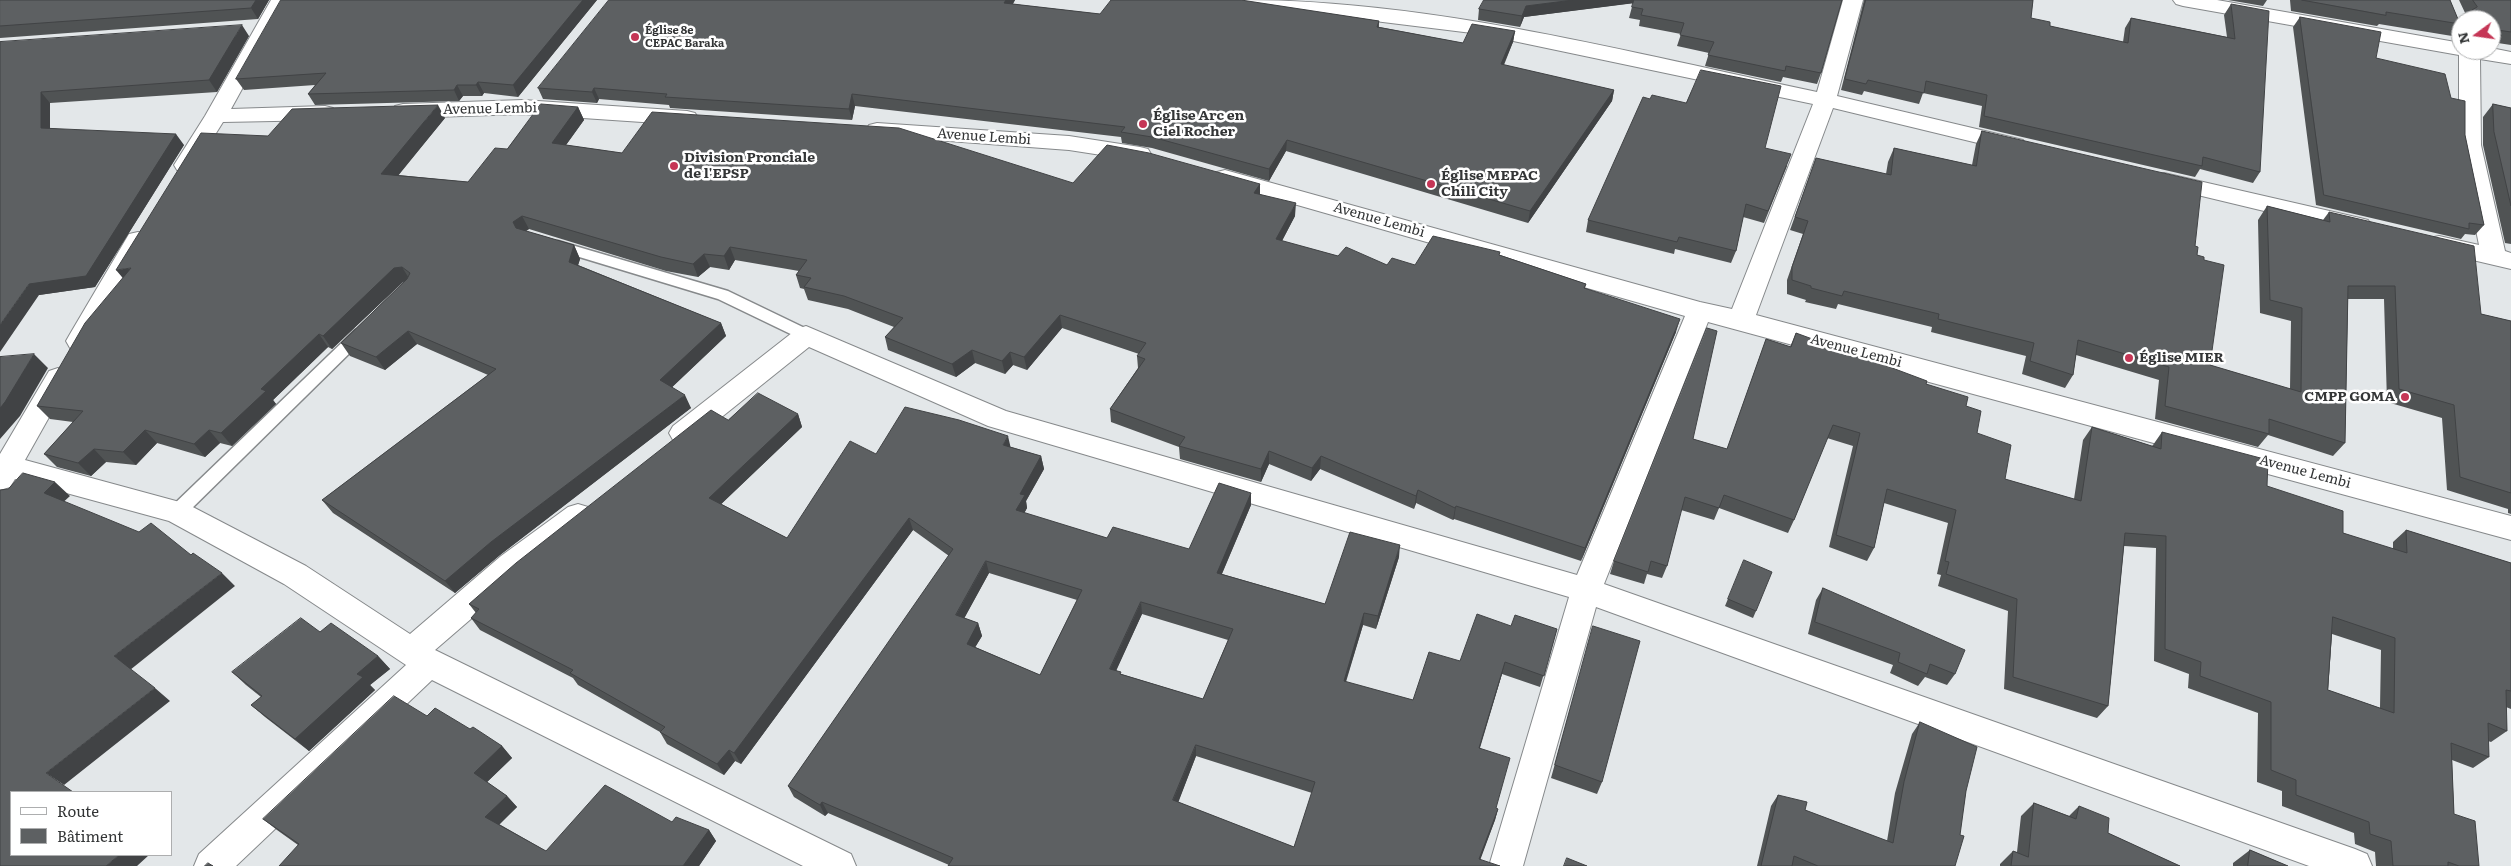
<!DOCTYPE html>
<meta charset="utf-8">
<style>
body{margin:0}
#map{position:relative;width:2511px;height:866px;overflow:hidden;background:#e3e7e9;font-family:Literata,serif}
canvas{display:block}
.legend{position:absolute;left:10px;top:791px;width:162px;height:65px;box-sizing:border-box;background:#fff;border:1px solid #adaeaf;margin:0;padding:6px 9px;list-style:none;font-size:15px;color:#333536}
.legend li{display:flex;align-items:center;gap:10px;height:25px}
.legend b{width:25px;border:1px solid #adaeaf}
.north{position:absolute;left:2451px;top:10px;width:50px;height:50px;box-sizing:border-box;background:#fff;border:1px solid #adaeaf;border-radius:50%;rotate:256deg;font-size:14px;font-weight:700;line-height:20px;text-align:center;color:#333536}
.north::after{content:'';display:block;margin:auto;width:18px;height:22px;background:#c53656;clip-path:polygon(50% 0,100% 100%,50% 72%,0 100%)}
</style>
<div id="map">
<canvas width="2511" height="866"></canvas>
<ul class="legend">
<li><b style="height:6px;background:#fff"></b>Route</li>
<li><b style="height:14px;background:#5d6062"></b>Bâtiment</li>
</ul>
<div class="north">N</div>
</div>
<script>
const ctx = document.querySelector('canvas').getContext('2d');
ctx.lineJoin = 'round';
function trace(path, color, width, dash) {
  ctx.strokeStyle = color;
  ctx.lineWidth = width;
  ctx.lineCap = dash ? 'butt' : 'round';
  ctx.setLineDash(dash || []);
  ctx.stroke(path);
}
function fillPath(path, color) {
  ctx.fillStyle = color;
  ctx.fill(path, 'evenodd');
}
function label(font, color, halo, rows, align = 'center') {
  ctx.font = font + ' Literata,serif';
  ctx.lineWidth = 5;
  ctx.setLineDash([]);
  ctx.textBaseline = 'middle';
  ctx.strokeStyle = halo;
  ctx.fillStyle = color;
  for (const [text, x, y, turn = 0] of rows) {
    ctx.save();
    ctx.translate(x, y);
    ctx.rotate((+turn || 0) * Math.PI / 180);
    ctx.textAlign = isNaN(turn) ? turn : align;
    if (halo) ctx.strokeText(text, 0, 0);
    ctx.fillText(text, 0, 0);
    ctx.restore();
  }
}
const service = new Path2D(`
 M558,241L728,291L811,331L814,335L811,339H801L718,299L553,249L551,246L553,243Z
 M360,329L365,330L368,334L365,338L183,517L177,519L171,517L168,512L171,507L355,330Z`);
const minor = new Path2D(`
 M271,0H291L231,109L325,106L333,108L336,113L333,118L325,120L223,122L193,170L185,172L177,170L174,165L205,116Z
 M1243,0C1433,0 1631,53 1817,92L1843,0H1863L1837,96L2023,140L2026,145L2023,150L2015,152L1833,108L1756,315L2511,516V540L1708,322L1604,584L2355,849L2367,854L2372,866H2309L1596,607L1523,866H1489L1569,597L988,426L809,347L693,440L683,443L673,440L669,433L673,426L797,329L806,326L1006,411L1577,575L1685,316L1217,182L1213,177L1217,172L1225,170L1700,302L1732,309L1813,104L1480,34L1253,6L1246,4Z
 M2173,0H2217L2461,43V50H2491V48L2511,52V64L2480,59L2481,145L2505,251L2511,253V269L2430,250L2427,244L2430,238L2439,236L2479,245L2459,145V55L2183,6L2176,4Z
 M523,100L687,111L695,113L698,118L695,123L687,125L523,114L403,118L395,116L392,111L395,106L403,104Z
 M877,123L1069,136L1140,147L1148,149L1151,154L1148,159L1140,161L1069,150L869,135L866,130L869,125Z
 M2164,173L2360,218L2368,220L2372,226L2368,232L2360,234L2156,185L2152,180L2156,175Z
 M138,232L147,234L150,240L88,348L79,350L70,348L66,341L70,334L129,234Z
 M58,368L67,371L71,378L25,460L187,504L306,566L410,634L501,556L568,507L578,504L588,507L592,515L588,523L523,574L435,650L851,854L856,866H803L432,680L236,866H194L199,854L406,665L284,584L169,521L15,479L10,487L0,490V454L49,371Z`);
trace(service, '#86898b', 3);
trace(minor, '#86898b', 2);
fillPath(service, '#fff');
fillPath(minor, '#fff');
fillPath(new Path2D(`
 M0,0H269L258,19L0,38Z
 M281,0H597L518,97L484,93L482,96H463L459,101L315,105L308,94L315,85L244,90L236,79Z
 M609,0H1015L1013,4L1100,14L1245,1L1379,21V27L1463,43L1515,31L1513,42L1504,65L1614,90L1612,101L1528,223L1286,151L1269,181L1152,148L1122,143L1121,137L855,106L852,120L670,108L669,105L599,99L597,103L543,99L538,88Z
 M1484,0H1842L1821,73L1817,84L1783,77L1781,82L1705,66L1709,53L1677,46L1681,34L1639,26L1640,20L1629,18L1633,3L1524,17L1520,27L1478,20L1479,9Z
 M1864,0H2033L2031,18L2050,26L2123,42L2125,28L2131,18L2227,37L2224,15L2231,4L2260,172L2253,183L2200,169L2195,177L1979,127L1982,106L1923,93L1919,104L1864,91L1862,95L1841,90Z
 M2228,0H2267L2263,6Z
 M2290,0H2450L2460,24L2452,36L2379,24L2377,26L2291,11Z
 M2459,0H2511V45L2491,42V20H2464L2467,17Z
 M2300,17L2451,98L2465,135L2484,225L2475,235L2465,234L2461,239L2316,205L2293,27Z
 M249,36L217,92L50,103V128L184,145L95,287L39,295L0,42Z
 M2493,104L2511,108V244L2505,243L2483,145V117Z
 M578,107L584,120L566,145L622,153L1073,183L1260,184V195L1295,216L1282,241L1338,256L1387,265H1415L1500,255L1586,284L1585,288L1676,332L1581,561L1454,519L1453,520L1416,503L1414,509L1320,469L1311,481L1269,464L1261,482L1180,459L1179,447L1111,422L1110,409L1138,368L1137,356L1139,354L1062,328L1027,370L1013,365L1005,374L975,363L956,377L888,350L885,337L894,327L848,309L808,300L804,289L800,288L796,275L799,271L735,260L729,270L710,267L698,277L666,271L529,229L526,231L574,245L580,259L578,265L721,323L726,336L672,387L691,408L500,555L455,593L333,513L322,500L488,375L417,344L385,370L350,356L341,343L405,281L403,282L332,349L328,347L273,400L276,404L232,446L220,443L205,457L157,443L136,465L106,462L91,476L57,467L44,454L73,422L50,419L37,406L268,136L445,118L398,175L468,182L507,149Z
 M1982,131L2195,246L2197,255L2204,260L2210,365L2290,389L2291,321L2260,313L2258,220L2267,206L2323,220L2329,212L2481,314L2511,321V514L2508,513V509L2447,490L2442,418L2387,402L2384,299H2348L2345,443L2333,456L2268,435L2258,447L2155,419L2159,380L2076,355L2073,375L2065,388L2022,374L2026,356L1931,332L1932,327L1838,304L1836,309L1805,302L1806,300L1787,294V280L1803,234L1790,230L1816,158L1886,174L1888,162L1894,148L1972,165L1976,144Z
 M1765,148L1787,166L1764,223L1743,217L1736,251L1731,263L1675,249L1674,254L1586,232L1588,220Z
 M1796,333L1825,347L1926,384L1966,406L1977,433L2005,479L2074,499L2083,440L2092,427L2152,446L2153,445L2162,432L2267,486L2343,533L2393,549V542L2406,530L2511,563V709L2506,707L2507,731L2491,742L2488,741L2489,757L2473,768L2452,760L2454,814L2479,866H2376L2375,852L2355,844L2354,833L2282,806V791L2257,782L2258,713L2188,688L2189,674L2154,661L2156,548L2124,546L2108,706L2097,718L2004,689L2008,611L1938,586L1941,575L1937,574L1948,523L1884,503L1874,548L1867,561L1829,547L1853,446L1827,438L1794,520L1788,533L1719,508L1714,520L1681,510L1667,566L1662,578L1647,574L1644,584L1610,574L1614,561L1693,439L1727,449L1766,339L1790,347ZM2332,634L2381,650L2380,708L2328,690Z
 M798,414L802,427L721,504L787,538L876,454L1011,447L1041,456L1044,469L1026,501L1027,508L1024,513L1107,538L1189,549L1251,493V505L1222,574L1325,604L1399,557L1376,629L1363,625L1346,682L1413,700L1460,661L1511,626L1557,629L1540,687L1502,674L1480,748L1496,808L1498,809L1495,820L1480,859L949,865L828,813L825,816L794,797L788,786L949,556L913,530L741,764L735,761L724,775L667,744L660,732L578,685L573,678L480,630L471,618L476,613L469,604L728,420ZM989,573L1077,600L1040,675L975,647L982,636L978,623L964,618ZM1142,614L1228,640L1203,699L1121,674L1116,670ZM1196,756L1312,793L1294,847L1178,802Z
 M1744,560L1756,611L1753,618L1725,606Z
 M1823,588L1955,674L1947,685L1925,677L1918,686L1890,673L1893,665L1808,634L1816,600Z
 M1593,626L1602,782L1597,794L1551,778L1589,640Z
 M320,632L378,656L390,669L370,685L375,690L309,751L265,717L251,705L261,697L246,685L232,672Z
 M427,716L470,729L502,746L512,758L487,782L507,796L517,807L499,824L546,851L672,822L709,830L716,841L699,866L298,845L277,830L263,819Z
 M1920,722L1966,791L1955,866H1757L1771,806L1778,795L1805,810L1887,841L1895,793L1912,734Z
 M2034,803L2069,816L2079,806L2108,833L2180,866H2000V864L2013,851L2017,852L2021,816Z
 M2250,850L2288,866H2233V863Z`), '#505354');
fillPath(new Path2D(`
 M256,0H269L258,19L251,8Z
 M583,0H597L518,97L513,85Z
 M1006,0H1015L1006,14L1004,3Z
 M1573,0H1635V3L1524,17L1520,27L1522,16L1526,6Z
 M242,25L249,36L217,92L209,80Z
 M1515,31L1513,42L1499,75L1501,64Z
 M478,82L484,93L482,96L476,85Z
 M457,85L463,96L459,101L454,90Z
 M594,88L599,99L597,103L592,92Z
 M1614,90L1612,101L1528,223L1530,211Z
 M41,92L50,103V139L41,128Z
 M852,94L855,106L852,120L849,109Z
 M438,105L445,118L389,187L381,174Z
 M578,107L584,120L558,156L552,143Z
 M176,134L184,145L95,287L39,295L0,352V325L29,284Z
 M1287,140L1286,151L1269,181V169Z
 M1260,184V197L1254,193Z
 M1296,203L1295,216L1276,252V239Z
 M522,216L529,229L519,235L513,222Z
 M574,245L580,259L575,275L569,262Z
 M730,247L735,260L729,270L724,256Z
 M704,254L710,267L698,277L693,264Z
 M402,267L410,280L403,282L332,349L323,336L394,268Z
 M131,268L127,283L116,270Z
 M1060,315L1062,328L1027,370L1024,357Z
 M1680,319L1676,332L1581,561L1585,548Z
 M721,323L726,336L666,393L660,380Z
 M408,331L417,344L385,370L376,357Z
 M319,334L328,347L273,400L276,404L232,446L221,433L261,389Z
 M972,350L975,363L956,377L952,364Z
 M1010,352L1013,365L1005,374L1002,361Z
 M34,354L48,368L20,416L0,439V408Z
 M685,395L691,408L500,555L455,593L445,581L491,542Z
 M798,414L802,427L715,510L709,498Z
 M145,430L157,443L136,465L123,452Z
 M209,430L220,443L205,457L194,444Z
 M1008,436L1011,449L1003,445Z
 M94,449L106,462L91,476L78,463Z
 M1269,451V464L1261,482V469Z
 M1041,456L1044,469L1026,501L1027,508L1019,523L1016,510L1020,494Z
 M1321,456L1320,469L1311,481L1312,468Z
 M55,482L70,496L58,507L44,493Z
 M1418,490L1416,503L1414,509L1416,496Z
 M1251,493V505L1217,585V573Z
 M1456,506L1454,519L1453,520L1455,508Z
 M909,518L913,530L741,764L734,753Z
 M1400,545L1399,557L1376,629L1378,616Z
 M986,561L989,573L959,628L956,615Z
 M222,573L235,586L130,670L114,656Z
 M1141,602L1142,614L1112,680L1110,669Z
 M1364,613L1363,625L1342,693L1344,681Z
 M978,623L982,636L970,656L967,644Z
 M378,656L390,669L370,685L375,690L309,751L295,739L357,674Z
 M1505,662L1502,674L1476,759L1479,748Z
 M155,688L170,701L64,785L46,773Z
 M1196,745V756L1175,811L1173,800Z
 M502,746L512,758L485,784L474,773Z
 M729,750L735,761L724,775L717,764Z
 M507,796L517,807L496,828L485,817Z
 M822,802L828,813L825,816L820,805Z
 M1498,809L1495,820L1478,866L1479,859Z
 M709,830L716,841L699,866H683Z
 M119,855H149L137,866H106Z`), '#414345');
const building = new Path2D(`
 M0,0H256L251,8L0,26Z
 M281,0H583L513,85L478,82L476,85H457L454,90L308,94L326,73L236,79Z
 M609,0H1006L1004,3L1100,14L1111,0H1241L1379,21L1377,27L1463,43L1472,24L1515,31L1501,64L1614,90L1530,211L1287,140L1269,169L1152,137L1121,132L1125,127L852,94L849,109L665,97L667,94L594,88L592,92L538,88Z
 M1484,0H1573L1526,6L1522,16L1479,9Z
 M1634,0H1842L1821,73L1786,66L1785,71L1708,55L1714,42L1680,35L1684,23L1641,15L1643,9L1632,7Z
 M1866,0H2033L2031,18L2050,22V26L2128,43L2131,18L2235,39L2231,4L2269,11L2260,172L2203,157L2202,166L1984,116L1987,95L1926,81L1924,93L1868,80L1866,84L1845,79Z
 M2302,0H2450L2460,24L2386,12V15Z
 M2473,0H2511V32L2491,29V20H2472V10L2477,7Z
 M2300,17L2381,32L2376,58L2445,74L2451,98L2465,101V135L2484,225L2469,223V229L2324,195Z
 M242,25L209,80L41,92V128L176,134L86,276L29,284L0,325V42Z
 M1701,70L1781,86L1765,148L1791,154L1768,211L1746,204L1736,251L1679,237L1677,242L1588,220L1643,97L1650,99L1652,95L1686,103Z
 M541,104L578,107L552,143L622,153L652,112L899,128L1073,183L1107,145L1149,153L1260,184L1254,193L1296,203L1276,239L1338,256L1346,247L1387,265L1392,258L1415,265L1433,236L1500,252L1499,255L1586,284L1584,288L1680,319L1585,548L1456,506L1455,508L1418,490L1416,496L1321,456L1312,468L1269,451L1261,469L1179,446L1185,437L1110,409L1145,359L1137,356L1146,343L1060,315L1024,357L1010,352L1002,361L972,350L952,364L885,337L903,318L844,296L804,287L811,278L796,275L807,260L730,247L724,256L704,254L693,264L661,257L522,216L513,222L516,228L574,245L569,262L721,323L660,380L685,395L491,542L445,581L322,500L496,369L408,331L376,357L341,343L407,279L410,273L402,267L394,268L323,336L319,334L261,389L266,391L221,433L209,430L194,444L145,430L123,452L94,449L78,463L44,454L83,411L37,406L85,323L131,268L116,270L201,133L268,136L292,109L438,105L381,174L468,182L495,148L507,149Z
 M2493,104L2511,108V206L2494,132Z
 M1982,131L2202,182L2195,246L2198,247L2197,255L2204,257V260L2224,265L2210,365L2301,392L2302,308L2270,300L2267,206L2330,222L2329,212L2474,246L2481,314L2511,321V493L2460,477L2454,405L2399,389L2395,286H2348L2345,443L2269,419V434L2165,406L2169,367L2078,340L2073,375L2030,361L2034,343L1938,319L1939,314L1844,291L1842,296L1811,288V286L1792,280V267L1808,221L1795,217L1816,158L1891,175L1894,148L1976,166Z
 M1707,328L1717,331L1693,439L1727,449L1766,339L1791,347L1796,333L1826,344L1825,347L1879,363L1927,381L1926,384L1968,397L1966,406L1981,411L1977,433L2011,445L2005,479L2081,501L2092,427L2161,449L2162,432L2268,460L2267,486L2343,511V533L2407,553L2406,530L2511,563V691L2506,690L2507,731L2488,723L2489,757L2451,743L2454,814L2475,821L2479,866H2459L2448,862V866H2393L2391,841L2370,834L2369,822L2296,795V780L2271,770V702L2200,676L2201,662L2165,649L2166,536L2125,533L2108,706L2013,677L2017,599L1946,574L1949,562L1945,561L1956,510L1887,489L1874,548L1836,535L1860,433L1833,425L1794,520L1724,495L1719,508L1685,497L1667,566L1651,561L1648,572L1614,561ZM2333,617L2395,638L2394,713L2328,690Z
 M34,354L5,402L0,408V357Z
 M758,393L798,414L709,498L787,538L850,441L876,454L905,407L959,420L1008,436L1003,445L1041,456L1020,494L1025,495L1016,510L1107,538L1113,527L1189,549L1219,483L1251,493L1217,573L1325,604L1350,532L1400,545L1378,616L1364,613L1344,681L1413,700L1429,652L1460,661L1477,614L1511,626L1515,615L1557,629L1544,676L1505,662L1479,748L1510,758L1496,808L1498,809L1479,859L1500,866H948L953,858L822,802L820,805L788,786L953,549L909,518L734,753L729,750L717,764L660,732L665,727L570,673L573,670L471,618L479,609L469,604L516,563L711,410L728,420ZM986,561L1082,590L1040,675L967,644L978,623L956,615ZM1141,602L1233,629L1203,699L1120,674L1121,672L1110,669ZM1196,745L1315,782L1294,847L1173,800Z
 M23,473L55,482L44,493L139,532L151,523L191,555L193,553L222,573L114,656L155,688L46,773L73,792H11V855H119L106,866H0V490L8,489Z
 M1744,560L1772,572L1756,611L1728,599Z
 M1823,588L1965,650L1955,674L1930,664L1927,674L1898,662L1900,653L1815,622Z
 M301,618L320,632L331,623L378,656L357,674L363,677L295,739L251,705L262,696L232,672Z
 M1593,626L1640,641L1602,782L1555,765Z
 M394,696L427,716L435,708L470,729L473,727L502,746L474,773L507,796L485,817L546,851L605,785L672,822L676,817L709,830L683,866H279L299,844L263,819Z
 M1920,722L1977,747L1966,791L1960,835L1964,836L1955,866H1818L1794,856L1792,866H1761L1778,795L1807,802L1805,810L1893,843L1904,782Z
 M2034,803L2076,819L2079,806L2109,818L2108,833L2180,866H2011L2013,851L2028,857Z
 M2250,850L2288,866H2248Z
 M1567,858L1587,866H1564Z
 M208,863L213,866H205Z`);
fillPath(building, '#5d6062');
trace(building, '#414345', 1);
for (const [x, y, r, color] of [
 [635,37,5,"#c53656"],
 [1143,124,5,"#c53656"],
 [674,166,5,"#c53656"],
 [1431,184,5,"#c53656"],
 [2129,358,5,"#c53656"],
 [2405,397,5,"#c53656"]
]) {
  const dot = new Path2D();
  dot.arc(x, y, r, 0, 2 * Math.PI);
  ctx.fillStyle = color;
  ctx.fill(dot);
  trace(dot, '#fff', 2);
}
label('bold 11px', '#333536', '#fff', [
 ["Église 8e",645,31],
 ["CEPAC Baraka",645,44]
], 'left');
label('14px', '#333536', '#fff', [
 ["Avenue Lembi",490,109,-1],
 ["Avenue Lembi",984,137,4],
 ["Avenue Lembi",1379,220,16],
 ["Avenue Lembi",1856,351,15],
 ["Avenue Lembi",2305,472,15]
]);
label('bold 14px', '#333536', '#fff', [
 ["Église Arc en",1153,116],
 ["Ciel Rocher",1153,132],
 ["Division Pronciale",684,158],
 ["de l'EPSP",684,174],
 ["Église MEPAC",1441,176],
 ["Chili City",1441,192],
 ["Église MIER",2139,358],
 ["CMPP GOMA",2395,397,"right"]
], 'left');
</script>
